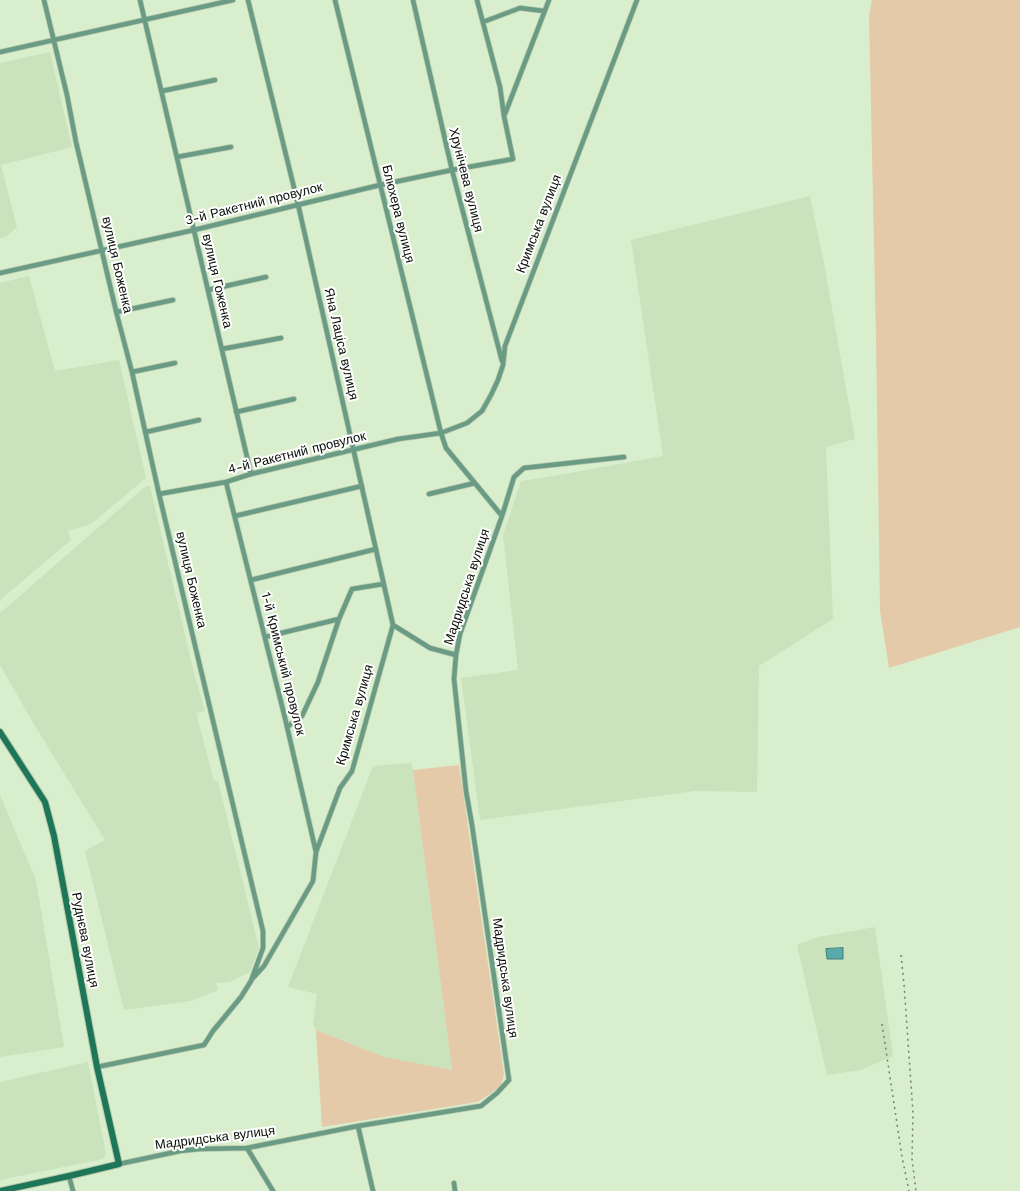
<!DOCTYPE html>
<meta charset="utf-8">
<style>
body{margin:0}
canvas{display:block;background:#d9eecd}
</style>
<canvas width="1020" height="1191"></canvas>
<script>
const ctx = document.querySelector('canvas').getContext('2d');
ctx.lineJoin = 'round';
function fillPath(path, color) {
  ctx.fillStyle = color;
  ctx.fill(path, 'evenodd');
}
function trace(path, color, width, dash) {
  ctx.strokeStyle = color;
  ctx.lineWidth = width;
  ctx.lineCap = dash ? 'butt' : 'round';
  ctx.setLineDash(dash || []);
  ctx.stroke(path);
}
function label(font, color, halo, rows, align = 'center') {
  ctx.font = font + ' "Work Sans",sans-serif';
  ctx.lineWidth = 4;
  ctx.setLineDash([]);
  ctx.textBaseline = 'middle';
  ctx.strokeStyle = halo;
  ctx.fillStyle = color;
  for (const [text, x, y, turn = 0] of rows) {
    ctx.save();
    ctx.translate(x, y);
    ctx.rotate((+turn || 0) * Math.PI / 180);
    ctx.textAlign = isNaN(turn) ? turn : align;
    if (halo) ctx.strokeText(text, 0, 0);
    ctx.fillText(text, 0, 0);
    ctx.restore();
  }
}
fillPath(new Path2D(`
 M50,52L72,147L1,165L17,227L6,237L0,238V63Z
 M810,196L824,263L855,439L826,447L833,619L759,666L757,792L695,791L480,820L461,678L518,670L503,535L521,481L565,474L663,456L631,240Z
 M29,276L55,371L119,360L146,478L91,524L68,531L71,540L0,600V283Z
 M146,486H150L193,669L205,711L196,713L214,781H218L259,948L250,972L229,982L216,983L218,990L191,1001L124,1010L85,851L105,840L35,726L0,665V613Z
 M411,763L413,770L452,1071L384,1057L316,1030L313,1024L317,994L288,987L373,766Z
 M0,795L36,880L64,1047L0,1057Z
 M875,927L893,1056L861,1070L827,1075L797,945L818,937Z
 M88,1062L106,1154L103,1159L0,1180V1082Z`), '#cae3bc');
fillPath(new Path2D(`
 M872,0H1020V627L889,668L880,611L876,338L869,16Z
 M459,765L504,1074L501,1086L484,1098L477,1102L322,1127L316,1030L384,1057L452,1070L413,770Z`), '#e5caaa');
const water = new Path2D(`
 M843,948V959H827L826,949Z`);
fillPath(water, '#59abab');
trace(water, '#417c79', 1);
const street = new Path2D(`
 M44,0L67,95L76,142L117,315L132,372L159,494L263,931V948L251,981L241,997L213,1031L204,1045L97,1067
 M140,0L251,474
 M248,0L298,204L393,625L430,648L456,655
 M335,0L441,433L446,448L502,516
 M413,0L452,170L502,361
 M483,22L520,8L544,11
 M0,52L233,0
 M162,91L215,80
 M505,114L549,0
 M177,157L231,147
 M0,273L194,230L380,185L452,170L513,159L504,116L500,87L477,0
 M208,290L266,277
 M117,312L173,300
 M222,349L281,338
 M132,372L175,363
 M236,412L294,399
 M146,432L199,420
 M226,482L285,718L316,852
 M159,494L226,482L251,474L398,439L441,433L467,423L482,411L491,395L498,380L503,365L505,346L637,0
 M429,494L475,483
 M235,516L362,486
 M251,580L376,549
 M265,637L339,619
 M287,727L302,716L318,682L339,619L352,589L383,584
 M253,978L264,966L313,881L316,852L340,788L352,771L393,625
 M358,1126L373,1191
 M247,1148L273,1191
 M119,1164L180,1151L199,1149L247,1148L358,1126L481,1106L497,1093L509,1080L472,825L466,791L454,679L456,655L460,634L502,516L514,477L524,468L624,457
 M69,1176L73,1191
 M454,1183L455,1191`);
const secondary = new Path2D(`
 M0,732L45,802L54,836L97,1067L119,1164L69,1176L0,1191`);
trace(street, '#b8caad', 6);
trace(secondary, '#b8caad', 8);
trace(street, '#699b85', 4.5);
trace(secondary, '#1e7658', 6);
trace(new Path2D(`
 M901,955L904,984L913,1113L912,1159L916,1191
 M882,1024L902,1157L909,1191`), '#73816b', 1.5, [2, 4]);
label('13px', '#080e05', '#fff', [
 ["Хрунічева вулиця",466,180,76],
 ["3-й Ракетний провулок",254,204,-14],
 ["Блюхера вулиця",398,214,76],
 ["Кримська вулиця",539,224,-69],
 ["вулиця Боженка",117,265,77],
 ["вулиця Гоженка",217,281,77],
 ["Яна Лаціса вулиця",341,344,77],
 ["4-й Ракетний провулок",297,453,-14],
 ["вулиця Боженка",191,580,77],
 ["Мадридська вулиця",467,587,-72],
 ["1-й Кримський провулок",283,664,76],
 ["Кримська вулиця",355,715,-74],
 ["Руднєва вулиця",85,940,79],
 ["Мадридська вулиця",505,978,82],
 ["Мадридська вулиця",215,1138,-7]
]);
</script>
